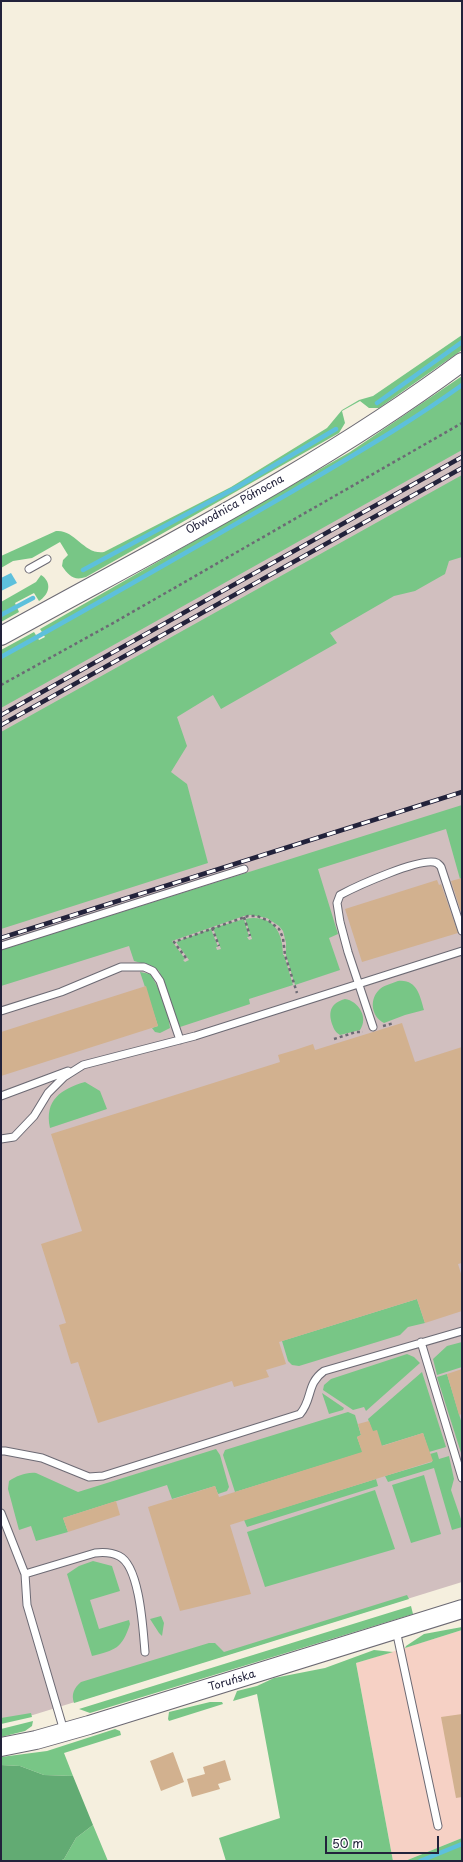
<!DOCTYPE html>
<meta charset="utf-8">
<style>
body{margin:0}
#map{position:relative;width:463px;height:1862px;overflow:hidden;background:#f5efde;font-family:"Playpen Sans",sans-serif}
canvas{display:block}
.frame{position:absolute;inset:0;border:2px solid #22223b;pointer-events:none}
.scale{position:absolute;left:325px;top:1836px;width:114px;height:18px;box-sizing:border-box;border:2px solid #22223b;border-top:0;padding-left:5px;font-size:12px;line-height:14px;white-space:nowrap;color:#22223b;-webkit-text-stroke:3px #fff;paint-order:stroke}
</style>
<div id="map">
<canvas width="463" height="1862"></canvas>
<div class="frame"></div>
<div class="scale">50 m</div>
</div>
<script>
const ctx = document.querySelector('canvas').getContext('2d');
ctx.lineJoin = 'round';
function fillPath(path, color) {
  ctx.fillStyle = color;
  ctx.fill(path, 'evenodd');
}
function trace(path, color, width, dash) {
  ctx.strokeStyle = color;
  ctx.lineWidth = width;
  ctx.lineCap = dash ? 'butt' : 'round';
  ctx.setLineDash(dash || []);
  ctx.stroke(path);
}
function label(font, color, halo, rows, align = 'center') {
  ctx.font = font + ' "Playpen Sans",sans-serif';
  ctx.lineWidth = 3;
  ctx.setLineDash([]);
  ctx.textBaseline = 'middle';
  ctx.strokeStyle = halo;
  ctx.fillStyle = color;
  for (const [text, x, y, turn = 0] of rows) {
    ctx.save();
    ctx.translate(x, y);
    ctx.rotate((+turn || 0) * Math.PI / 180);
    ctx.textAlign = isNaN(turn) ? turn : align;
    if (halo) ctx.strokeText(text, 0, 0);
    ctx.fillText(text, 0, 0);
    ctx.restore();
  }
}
fillPath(new Path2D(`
 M462,1630V1838L405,1861H393L356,1663Z`), '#f6d1c5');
fillPath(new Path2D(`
 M462,415V1582L33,1715L1,1721V678Z`), '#d1bfbf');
fillPath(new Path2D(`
 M462,335V350L379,408H369L360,401L342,411L345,423L339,433L86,577C74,581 69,576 62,566L63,560L68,555L60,542L32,558L13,561L1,568V556L56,531C75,529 84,555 104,552L231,487L327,428L342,410L359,400L373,396Z
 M462,376V450L1,708V650L34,632L39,640L45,637L40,629L350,452Z
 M462,475V557L449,561L445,574L415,591L394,596L330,633L337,643L221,709L213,695L177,717L187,746L171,772L187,784L208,863L1,929V732Z
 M41,575C52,582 50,594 39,601L34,593L15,603L19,612L1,622V602L36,582Z
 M462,805V878L460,879L446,829L318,869L338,934L329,938L340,970L295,985L286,955V943L283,931L279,926L267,918L251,915L244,916L172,941L185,959L183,960L185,962L189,960L176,942L211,929L218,947H216L217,950L221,949L213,928L244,919L249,937H247L249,940L252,939L245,919C272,914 283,931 283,955H284L293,985L249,999L250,1004L180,1027L159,971L152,966L134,961L129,946L1,986V950Z
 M140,972L150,974C159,986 169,1014 170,1028L160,1033L155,1032L152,1028L158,1026Z
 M398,981C417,979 420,996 424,1010L405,1015L384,1023C372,1017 369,1001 378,991C383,985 391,984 398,981Z
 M345,999C358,1001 369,1017 360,1030L340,1035C335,1032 334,1029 332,1024C328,1011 331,1003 345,999Z
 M85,1082L100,1091L107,1109L50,1128C44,1100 61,1089 85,1082Z
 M417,1299L425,1323L408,1327L400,1335L299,1366L292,1365L288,1361L282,1341Z
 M462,1342V1367L437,1375L433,1359L447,1346Z
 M407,1354L414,1357L420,1363L366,1411L364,1407L353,1410L323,1390L324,1385L331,1379Z
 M422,1372L446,1447L429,1452L423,1433L378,1447L368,1419Z
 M447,1374L462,1424V1456L437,1377Z
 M322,1393L344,1408L343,1410L329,1414Z
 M348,1412L355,1415L361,1435L357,1437L361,1448L364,1452L235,1492L223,1455L225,1450Z
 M216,1449L220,1455L229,1487L227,1491L218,1494L215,1486L172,1499L167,1485L63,1518L68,1532L36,1541L31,1526L19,1530L8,1489L9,1481C17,1476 26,1472 36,1473L78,1492Z
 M437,1452L439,1459L449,1456L454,1479L451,1490L462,1522V1527L452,1530L434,1468L388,1482L385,1476L432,1462L430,1454Z
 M424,1475L441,1534L411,1543L392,1485Z
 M376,1479L378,1486L247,1527L244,1520Z
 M375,1490L395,1549L265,1587L247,1532Z
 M93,1561L112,1566L120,1591L90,1600L99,1629L129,1620L130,1624C122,1649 115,1650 92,1656L67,1574L79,1566Z
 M407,1595L409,1599L74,1703C71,1694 74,1688 81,1682L209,1643H215L224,1652Z
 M411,1606L413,1614L90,1713L79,1709Z
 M161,1616L164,1623L162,1636L159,1633L150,1619Z
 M462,1627V1630L405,1648L406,1646L424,1634Z
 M374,1650L393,1652L356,1663L393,1861H226L219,1838L280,1818L257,1694L233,1701L237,1691L257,1686L274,1678L325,1668Z
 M210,1702H222L223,1704L169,1721L168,1719L169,1712Z
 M31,1713L32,1717L1,1724V1718Z
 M33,1721L32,1726L25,1731L1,1737V1729Z
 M115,1729L120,1731L121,1735L64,1753L73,1776L44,1775L20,1766L1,1765V1757L47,1751Z
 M93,1825L108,1861H60L64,1859L76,1838Z
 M462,1838V1861H405Z`), '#78c686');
fillPath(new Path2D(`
 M1,1765L20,1766L44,1775L73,1776L93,1825L76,1838L64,1859L60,1861H1Z`), '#62ab73');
fillPath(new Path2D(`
 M11,573L17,583L1,591V578Z`), '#5dc0dc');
trace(new Path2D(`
 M377,403L462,342
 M83,570L239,486L336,429
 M1,615L33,598
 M1,657C99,603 196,547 293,491C350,457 408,424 462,385
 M420,1861L462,1844`), '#5dc0dc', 4.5);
fillPath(new Path2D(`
 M462,878V915L451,881Z
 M437,880L439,885L441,884L458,933L362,962L345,909Z
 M146,986L158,1026L1,1076V1032Z
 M402,1023L415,1062L462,1047V1263L458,1264L462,1277V1311L425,1323L417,1299L279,1342L286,1364L266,1370L269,1377L234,1387L232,1381L98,1423L78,1362L71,1364L59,1325L66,1323L41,1244L82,1231L51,1134L280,1062L278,1055L295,1050L313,1044L315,1050Z
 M462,1369V1414L459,1415L447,1374Z
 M369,1421L373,1431L377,1430L382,1446L423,1433L433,1461L230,1525L251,1594L180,1611L148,1507L215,1486L219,1497L362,1452L357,1437L361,1435L358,1424Z
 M116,1501L120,1515L68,1532L63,1518Z
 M462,1714V1797L456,1798L441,1717Z
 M173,1752L184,1782L161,1791L150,1761Z
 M225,1760L231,1780L218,1784L220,1789L192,1797L187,1779L205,1774L203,1767Z`), '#d2b18f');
const service = new Path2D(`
 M29,569L47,559
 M1,946L244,869
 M1,1011L61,992L121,967H144L153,971L160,981L180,1040
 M373,1027L348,952L340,922L337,903L340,895C355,887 422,856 437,863C438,864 440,865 441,867L462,931
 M1,1096L68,1071
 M1,1139L14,1137L34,1116L48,1093L64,1077L83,1065L195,1036L462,951
 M421,1342L462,1478
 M1,1451H5L42,1458L89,1477L103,1476L300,1414C313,1399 306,1384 324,1371L462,1331
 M1,1513L25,1574L27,1605L64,1731
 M25,1574L95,1553C103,1552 111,1552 119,1556C140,1566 143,1630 145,1652
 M396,1630L438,1826`);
const tertiary = new Path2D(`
 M1,636C156,550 320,468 462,362
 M1,1747L36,1740L89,1725L462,1609`);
trace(service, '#6c6a74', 9);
trace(tertiary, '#6c6a74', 20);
trace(new Path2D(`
 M1,685L115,622L462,423
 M244,917L250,936
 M212,928L219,946
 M186,958L174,942L248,916H257L269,921L279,929L283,938L285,955L297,993
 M383,1026L394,1023
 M334,1039L356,1032H363`), '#6c6a74', 2.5, [3, 3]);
trace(service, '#fff', 7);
trace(tertiary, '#fff', 18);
const rail = new Path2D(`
 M1,715L462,457
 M1,725L462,468
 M1,938L462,792`);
trace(rail, '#22223b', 4.5);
trace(rail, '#fff', 3, [9]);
label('11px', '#22223b', '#fff', [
 ["Obwodnica Północna",235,505,-29],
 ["Toruńska",232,1681,-17]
]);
</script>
